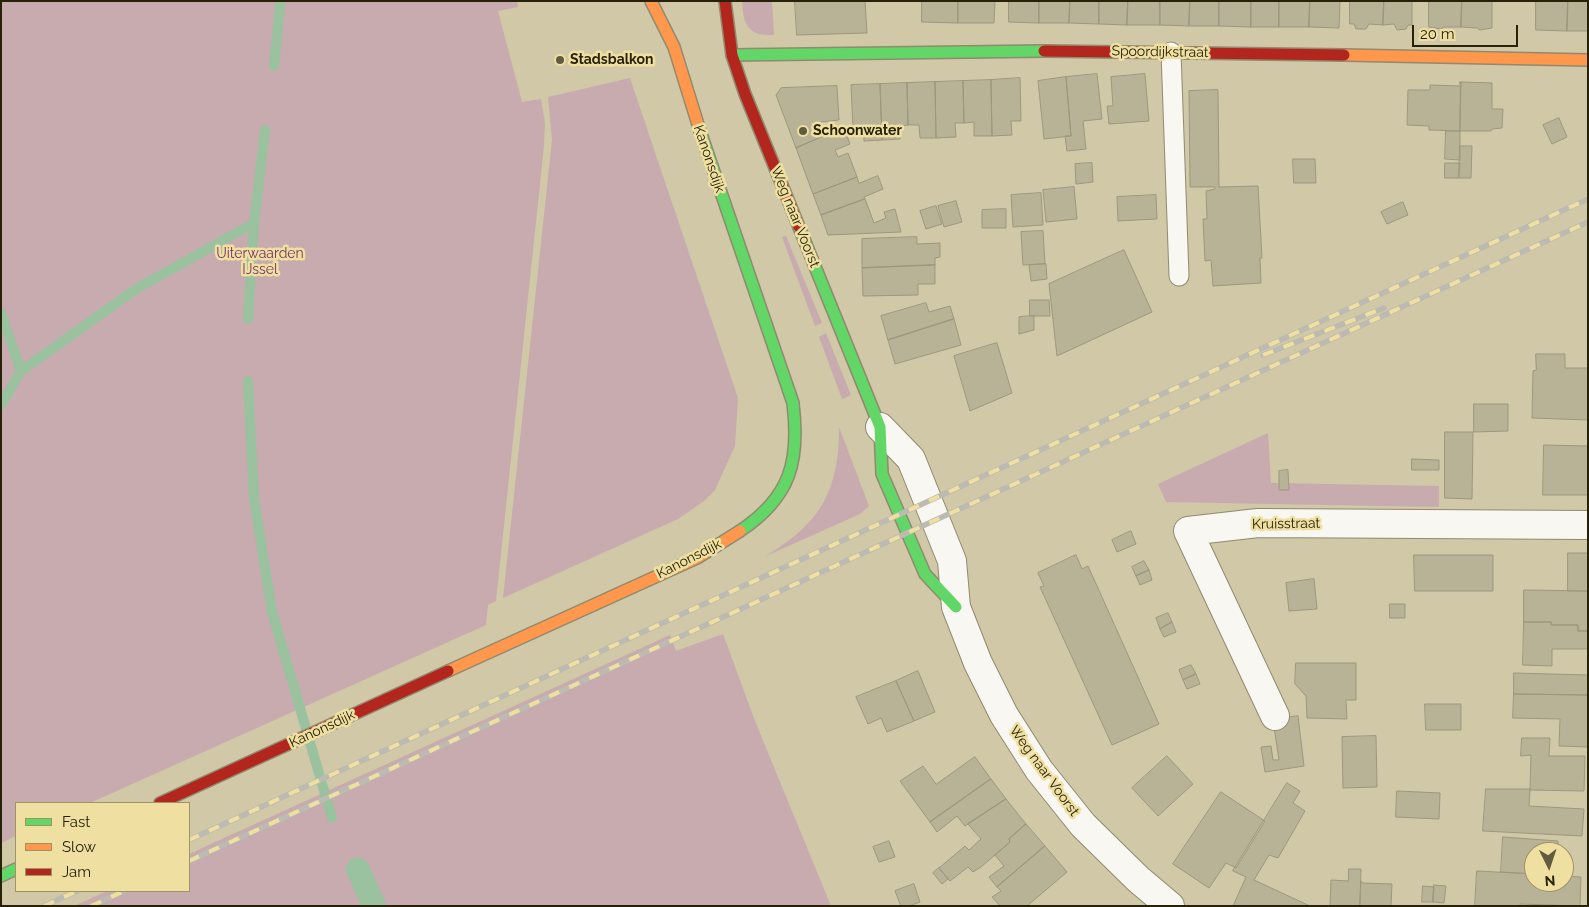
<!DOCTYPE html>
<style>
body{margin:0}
#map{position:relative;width:1589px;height:907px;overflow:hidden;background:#d0c8a7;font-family:Raleway,sans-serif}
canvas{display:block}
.frame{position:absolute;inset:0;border:2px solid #262108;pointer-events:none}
.legend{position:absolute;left:15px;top:802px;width:175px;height:90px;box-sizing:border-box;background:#efe0a2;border:1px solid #9f9464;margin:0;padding:6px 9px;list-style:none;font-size:15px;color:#262108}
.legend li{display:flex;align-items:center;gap:10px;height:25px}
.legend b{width:25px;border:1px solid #9f9464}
.north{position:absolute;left:1524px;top:842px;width:50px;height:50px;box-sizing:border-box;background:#efe0a2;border:1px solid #9f9464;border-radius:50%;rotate:176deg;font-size:14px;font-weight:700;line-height:20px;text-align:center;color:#262108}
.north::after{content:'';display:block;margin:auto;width:18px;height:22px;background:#625b40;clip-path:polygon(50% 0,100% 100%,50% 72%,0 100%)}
.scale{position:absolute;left:1412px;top:25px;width:106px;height:22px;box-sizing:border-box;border:2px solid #262108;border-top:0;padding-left:6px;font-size:15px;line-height:18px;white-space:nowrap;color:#262108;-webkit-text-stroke:4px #efe0a2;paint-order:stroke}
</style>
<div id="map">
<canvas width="1589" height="907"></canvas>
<div class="frame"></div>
<ul class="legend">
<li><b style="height:6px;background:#63d668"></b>Fast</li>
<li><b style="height:6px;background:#ff974d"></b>Slow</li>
<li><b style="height:6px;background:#b3261e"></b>Jam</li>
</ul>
<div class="north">N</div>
<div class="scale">20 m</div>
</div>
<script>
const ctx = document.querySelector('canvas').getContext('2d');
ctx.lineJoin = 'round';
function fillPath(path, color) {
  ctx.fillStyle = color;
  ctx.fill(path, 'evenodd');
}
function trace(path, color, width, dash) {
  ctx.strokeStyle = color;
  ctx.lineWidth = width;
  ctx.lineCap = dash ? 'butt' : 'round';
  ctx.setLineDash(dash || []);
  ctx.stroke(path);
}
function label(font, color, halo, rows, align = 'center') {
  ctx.font = font + ' Raleway,sans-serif';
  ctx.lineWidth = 5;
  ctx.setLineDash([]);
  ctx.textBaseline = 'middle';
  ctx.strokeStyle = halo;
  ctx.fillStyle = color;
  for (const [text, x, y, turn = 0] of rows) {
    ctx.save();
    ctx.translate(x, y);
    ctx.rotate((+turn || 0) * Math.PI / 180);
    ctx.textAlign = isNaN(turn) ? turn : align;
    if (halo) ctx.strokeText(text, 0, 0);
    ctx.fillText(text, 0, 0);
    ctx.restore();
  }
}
fillPath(new Path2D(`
 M1,1H517L518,7L498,11L522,102L541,99L545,123L544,146L496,601L488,605L486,625L90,803H16V836L1,843Z
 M742,1H772L774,35C748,37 743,24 742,1Z
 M630,78L738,398L735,446L715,490L704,501L678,519L503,598L552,140L548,97Z
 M786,236L822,323L815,326L782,237Z
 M826,333L851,395L842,399L819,337Z
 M839,427L869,506L860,514L764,557C820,524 839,492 839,427Z
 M1268,433L1271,483L1439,486V507L1166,502L1158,484Z
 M723,634L755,721L831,906H74L107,891H189V854L670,635L676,651Z`), '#c7abae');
fillPath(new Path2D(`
 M360,857L368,863L387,906H361L345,869L351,859Z`), '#9ac29e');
trace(new Path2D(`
 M274,66L280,6
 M1,313L21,371
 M248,319L254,223L265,130
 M248,381L254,498L272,612L332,818
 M1,405L21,371L136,289L254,223`), '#9ac29e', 10);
const building = new Path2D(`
 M795,1H865L867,33L797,35Z
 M922,1H958V23L922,22Z
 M958,1H995L994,23H958Z
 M1009,1H1039V23L1009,22Z
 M1039,1H1070L1069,23H1039Z
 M1070,1H1099V24L1069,23Z
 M1099,1H1128L1127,25L1099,24Z
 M1128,1H1160V25H1127Z
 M1160,1H1190L1189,26L1160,25Z
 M1190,1H1219V26H1189Z
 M1219,1H1251V27L1219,26Z
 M1251,1H1279V27H1251Z
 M1279,1H1310L1309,27H1279Z
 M1310,1H1340L1339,28L1309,27Z
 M1350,1H1384L1383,25L1369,24L1366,29H1356L1354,24H1350Z
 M1384,1H1412V25H1408L1406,29L1397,30L1394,24L1383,25Z
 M1429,1H1462L1461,27H1444L1441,29L1429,27Z
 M1462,1H1492V28L1480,30L1477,28L1461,27Z
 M1536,1H1568L1567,31L1536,30Z
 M1568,1H1588V31H1567Z
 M1097,74L1102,119L1083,121L1086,149L1067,151L1065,136H1071L1066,77Z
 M1145,74L1149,121L1109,124L1107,106H1113L1111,77Z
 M1066,77L1071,136L1044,139L1038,81Z
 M1020,78L1021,121H1011L1012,135L992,136L991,80Z
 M991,80L992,136H974V122L964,123L963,81Z
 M963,81L964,123H955L956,137L936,138L935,82Z
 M935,82L936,138H920L919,125H908L907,83Z
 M1460,82H1461L1460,131L1429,130V126L1407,125L1408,90H1430V85L1460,86Z
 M1461,82L1492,83V109H1503L1502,128L1492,129L1491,131H1460Z
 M907,83L908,125L900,126V139L882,140L880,84Z
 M880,84L882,140L864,141L863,127L853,128L851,85Z
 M837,86L839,120L821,122V126L816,128L819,138L796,148L776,95L781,88Z
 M1218,90L1219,187L1258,186L1262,258H1260L1261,283L1213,286L1211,260L1205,261L1203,219H1207L1206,191L1215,189V187H1190L1189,91Z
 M1559,118L1567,137L1552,144L1543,125Z
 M844,128L850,144L835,150L838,157L848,153L857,177L813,194L796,148Z
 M1446,131H1460V160L1445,159Z
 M1460,146H1472L1471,178H1459Z
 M1293,159H1315L1316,183H1294Z
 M1092,163L1093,182L1076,184L1075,164Z
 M1445,163H1460L1459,178H1445Z
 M878,176L883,189L864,197L865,199L821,215L813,194L857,177L859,183Z
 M1074,187L1077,219L1046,222L1043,190Z
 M1041,193L1043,225L1013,227L1011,195Z
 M1156,195L1157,219L1118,221L1117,197Z
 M865,199L874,223L886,218L884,212L895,209L901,232L828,235L821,215Z
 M956,201L962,222L944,227L938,206Z
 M1403,202L1408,215L1387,224L1381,212Z
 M936,206L942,224L926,229L920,211Z
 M1006,209V228H982V210Z
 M1043,231L1045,264L1023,265L1021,232Z
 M917,237V244L940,243V257L935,258V265L862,268V239Z
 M1124,250L1152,312L1057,356L1049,284Z
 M1046,264L1047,279L1031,281L1029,265Z
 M935,265V284H918V295L863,296L862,268Z
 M1030,300H1049L1050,316H1030Z
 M926,303L929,312L950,306L954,319L888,340L881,316Z
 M1034,316V330L1019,334V317Z
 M954,319L961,345L895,364L888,340Z
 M997,343L1012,393L970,411L954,356Z
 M1536,354H1565V368H1588V420L1532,418L1533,371L1536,370Z
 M1474,404H1508V431L1474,432Z
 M1445,432H1473L1472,499L1445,498Z
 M1544,445L1588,446V495H1543Z
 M1412,459L1439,460V470H1412Z
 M1288,470L1289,490H1279V471Z
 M1131,531L1136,544L1117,552L1112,540Z
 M1568,553H1588V591H1568Z
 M1076,555L1082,569L1088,566L1159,724L1112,745L1040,587L1044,586L1038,573Z
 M1414,555H1493V591H1415Z
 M1144,561L1149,570L1136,576L1132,567Z
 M1149,570L1152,580L1140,585L1136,576Z
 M1314,579L1317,609L1289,611L1286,583Z
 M1524,590L1588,591V631H1578V625H1551V622H1524Z
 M1390,604H1405V618H1390Z
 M1168,613L1172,622L1160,629L1156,618Z
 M1172,622L1176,632L1164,637L1160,629Z
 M1524,622H1551V625H1578V631H1588V649H1552V666L1523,665Z
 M1296,663H1356V700H1346L1347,719L1307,718L1306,696L1295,684Z
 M1191,665L1196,674L1183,680L1179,670Z
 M918,671L935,712L914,721L896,681Z
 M1514,673L1588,675V695L1514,694Z
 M1196,674L1200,684L1187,689L1183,680Z
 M896,681L914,721L887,732L881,718L868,724L856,697Z
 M1514,694L1588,695V747L1559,746L1560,719L1513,718Z
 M1425,704H1461V730H1426Z
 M1298,716L1304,766L1265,772L1261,747L1271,746L1273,760H1279L1273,720Z
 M1376,736L1377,787L1343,788L1342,737Z
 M1522,738H1550L1549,756H1585L1584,791L1530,790L1531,755L1521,756Z
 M1167,756L1193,784L1158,816L1132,788Z
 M975,757L991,779L930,822L900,781L923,766L936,784Z
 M991,779L1006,799L965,826L957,816L937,832L930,822Z
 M1287,783L1300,791L1293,803L1305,811L1278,858L1269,855L1254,880L1310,906H1233L1246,877L1233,871Z
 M1486,789H1530L1529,806L1584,809L1582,836L1483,831Z
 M1397,791L1440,793L1439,819L1396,817Z
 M1221,792L1265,821L1236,868L1226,863L1209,888L1173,864Z
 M1006,799L1026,824L1009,839L1010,842L981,867L973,872L968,867L950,881L939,868L965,846L969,850L981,839L968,824Z
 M1026,824L1045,846L997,887L989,877L1004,866L995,855L1010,842L1009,839Z
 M1503,837L1558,841V852H1534V874L1501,872Z
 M889,841L895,857L879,862L873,847Z
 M1045,846L1067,872L1027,906H1000L992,897L1001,891L997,887Z
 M939,868L948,879L942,884L933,873Z
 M1349,869H1361L1360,906H1330L1331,880L1348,881Z
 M1477,871L1534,874V882H1564V876L1581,877L1580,906L1520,904V906H1475Z
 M1361,881L1362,883L1392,884L1391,906H1360Z
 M914,884L920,902L909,906H901L895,891Z
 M1434,885L1446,886L1444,903L1433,902Z
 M1423,886L1434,887L1433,902H1422Z`);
fillPath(building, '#b8b297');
trace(building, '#9d977d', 1);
const lane = new Path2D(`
 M1171,52L1179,276`);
const street = new Path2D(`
 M880,427L911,459L952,561L956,607L978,663L1004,715L1039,770L1083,825L1138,879L1170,906
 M1275,716L1188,531L1258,523L1588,525`);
const fast = new Path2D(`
 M732,55L1044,51
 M700,131L793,403C800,461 791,497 740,531
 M799,227L880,427L882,474L925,574L956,607
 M1,876L16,869`);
const slow = new Path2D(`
 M651,1L674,47L700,131
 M1344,55L1588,60
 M448,671L697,558L740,531`);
const jam = new Path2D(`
 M725,1L732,55L745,94L799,227
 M1044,51L1344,55
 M160,803L448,671`);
trace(lane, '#908a6f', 21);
trace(street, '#908a6f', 30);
trace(fast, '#908a6f', 14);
trace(slow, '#908a6f', 14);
trace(jam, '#908a6f', 14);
trace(lane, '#f8f7f2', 19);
trace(street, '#f8f7f2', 28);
trace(fast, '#63d668', 11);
trace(slow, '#ff974d', 11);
trace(jam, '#b3261e', 11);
const rail = new Path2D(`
 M1263,355L1384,308
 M189,840L1588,199
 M189,861L1588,222
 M44,906L77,891
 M91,906L124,891`);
trace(rail, '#bcbab1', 5.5);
trace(rail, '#efe0a2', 4, [11]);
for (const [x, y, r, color] of [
 [560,60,5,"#625b40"],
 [803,131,5,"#625b40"]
]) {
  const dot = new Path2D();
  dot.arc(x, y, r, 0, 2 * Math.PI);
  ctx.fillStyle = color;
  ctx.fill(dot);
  trace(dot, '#efe0a2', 2);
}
label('14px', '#262108', '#efe0a2', [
 ["Spoordijkstraat",1160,52,1],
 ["Kanonsdijk",709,159,71],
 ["Weg naar Voorst",795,217,68],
 ["Kruisstraat",1286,524,-1],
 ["Kanonsdijk",689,559,-27],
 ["Kanonsdijk",322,729,-25],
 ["Weg naar Voorst",1044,771,54]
]);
label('bold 14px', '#262108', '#efe0a2', [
 ["Stadsbalkon",570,60],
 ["Schoonwater",813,131]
], 'left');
label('14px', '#763467', '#efe0a2', [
 ["Uiterwaarden",260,254],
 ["IJssel",260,270]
]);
</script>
